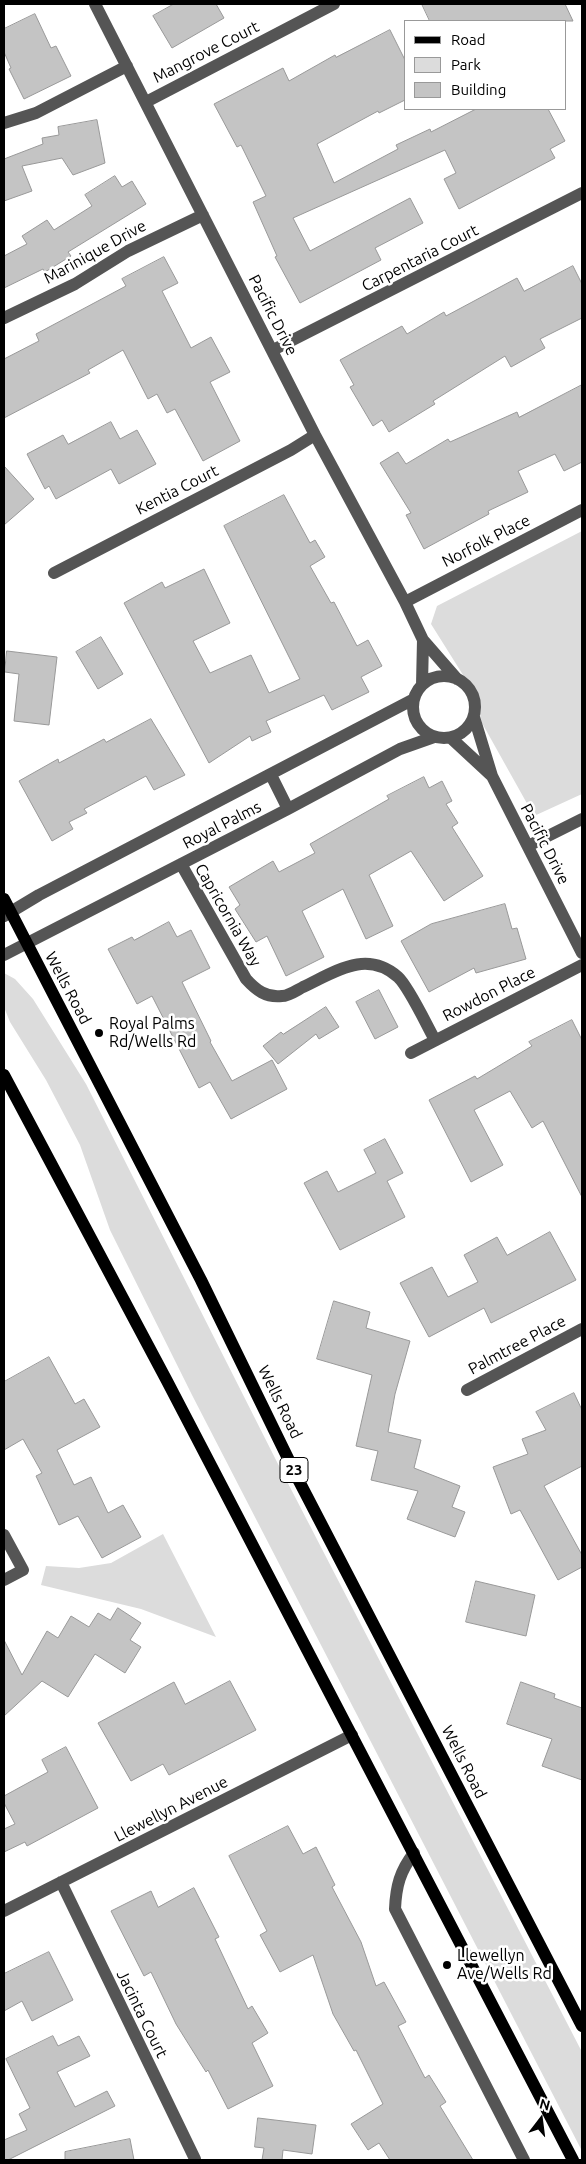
<!DOCTYPE html>
<style>
body{margin:0}
#map{position:relative;width:586px;height:2164px;overflow:hidden;background:#fff;font-family:Ubuntu,sans-serif}
canvas{display:block}
.frame{position:absolute;inset:0;border:5px solid #000;pointer-events:none}
.legend{position:absolute;left:404px;top:20px;width:162px;height:90px;box-sizing:border-box;background:#fff;border:1px solid #999;margin:0;padding:6px 9px;list-style:none;font-size:15px;color:#000}
.legend li{display:flex;align-items:center;gap:10px;height:25px}
.legend b{width:25px;border:1px solid #999}
.north{position:absolute;left:516px;top:2094px;width:50px;height:50px;-webkit-text-stroke:4px #fff;paint-order:stroke;rotate:15deg;font-size:14px;font-weight:700;line-height:20px;text-align:center;color:#000}
.north::after{content:'';display:block;margin:auto;width:18px;height:22px;background:#000;clip-path:polygon(50% 0,100% 100%,50% 72%,0 100%)}
</style>
<div id="map">
<canvas width="586" height="2164"></canvas>
<div class="frame"></div>
<ul class="legend">
<li><b style="height:6px;background:#000"></b>Road</li>
<li><b style="height:14px;background:#dcdcdc"></b>Park</li>
<li><b style="height:14px;background:#c4c4c4"></b>Building</li>
</ul>
<div class="north">N</div>
</div>
<script>
const ctx = document.querySelector('canvas').getContext('2d');
ctx.lineJoin = 'round';
function fillPath(path, color) {
  ctx.fillStyle = color;
  ctx.fill(path, 'evenodd');
}
function trace(path, color, width, dash) {
  ctx.strokeStyle = color;
  ctx.lineWidth = width;
  ctx.lineCap = dash ? 'butt' : 'round';
  ctx.setLineDash(dash || []);
  ctx.stroke(path);
}
function label(font, color, halo, rows, align = 'center') {
  ctx.font = font + ' Ubuntu,sans-serif';
  ctx.lineWidth = 5;
  ctx.setLineDash([]);
  ctx.textBaseline = 'middle';
  ctx.strokeStyle = halo;
  ctx.fillStyle = color;
  for (const [text, x, y, turn = 0] of rows) {
    ctx.save();
    ctx.translate(x, y);
    ctx.rotate((+turn || 0) * Math.PI / 180);
    ctx.textAlign = isNaN(turn) ? turn : align;
    if (halo) ctx.strokeText(text, 0, 0);
    ctx.fillText(text, 0, 0);
    ctx.restore();
  }
}
fillPath(new Path2D(`
 M582,531V794L534,816L482,723L475,694L431,624L437,606Z
 M4,973L15,979L33,999L86,1084L278,1464L582,2052V2151L192,1395L110,1230L80,1145L46,1080L10,1022L4,1007Z
 M163,1534L216,1637L141,1609L41,1585L46,1566L79,1568L111,1563Z`), '#dcdcdc');
const building = new Path2D(`
 M174,4H216L224,18L172,48L153,16Z
 M422,4H565L573,21H430Z
 M35,14L51,48L56,46L71,76L24,99L9,69L11,68L4,52V29Z
 M390,30L405,60V100L379,113L378,111L317,144L334,183L398,149L396,145L430,129L431,132L476,109H548L565,141L550,149L555,158L459,209L444,179L456,173L445,150L293,218L310,251L410,198L423,223L375,248L381,260L300,303L275,257L277,256L253,202L266,196L241,145L237,147L214,104L283,68L289,81L335,55L336,57Z
 M97,120L105,163L73,175L62,158L22,166L32,191L4,201V159L43,144L42,138L59,135L58,127Z
 M115,176L122,187L132,181L146,204L68,252L71,256L45,272L43,269L4,288V256L27,244L22,236L47,220L54,230L92,206L85,195Z
 M164,257L178,283L162,291L191,348L211,337L230,372L210,382L240,441L203,461L175,409L167,413L157,394L148,399L123,350L88,370L90,373L4,418V359L39,341L36,334L126,286L122,279Z
 M573,266L582,284V318L540,339L545,348L511,367L505,356L433,401L435,404L389,432L382,420L373,426L350,387L354,385L340,360L402,326L407,334L444,312L446,316L517,278L524,291Z
 M582,385V462L564,471L555,454L518,471L528,492L488,511L489,514L424,549L406,515L411,513L380,463L398,452L406,464L448,439L450,442L517,412L519,417Z
 M111,422L120,439L137,430L156,464L119,484L111,469L56,499L49,486L45,489L27,454L63,435L68,444Z
 M4,466L34,499L4,525Z
 M284,495L310,543L315,540L325,557L310,566L331,603L334,602L357,646L368,640L382,666L361,677L369,692L332,710L324,695L266,721L271,732L252,741L250,736L209,763L124,603L162,582L165,588L204,569L230,623L193,641L210,673L251,655L269,693L300,679L224,526Z
 M101,637L123,674L98,689L76,652Z
 M7,651L57,657L49,725L14,721L19,674L5,672Z
 M151,719L185,775L154,790L146,776L84,809L87,813L69,822L73,829L52,841L19,781L58,759L59,763L104,739L106,742Z
 M424,777L429,788L442,781L452,801L446,804L458,823L452,827L483,876L444,901L411,851L369,875L393,926L366,939L343,889L302,911L324,957L286,976L267,936L256,942L235,909L240,905L229,887L273,861L279,872L315,853L310,844L389,799L387,796Z
 M505,904L512,929L517,928L526,959L476,973L474,968L429,992L401,941L431,924Z
 M169,922L177,937L191,930L210,968L182,982L211,1041L210,1042L232,1081L272,1060L287,1089L231,1119L210,1082L199,1088L152,996L137,1004L108,949L132,937L134,940Z
 M379,990L398,1027L375,1039L356,1002Z
 M326,1007L339,1027L319,1039L316,1034L278,1064L263,1046L281,1032L283,1034Z
 M572,1020L582,1040V1197L543,1121L532,1128L510,1091L474,1110L503,1165L471,1182L429,1100L475,1076L477,1079L532,1046L529,1042Z
 M385,1139L403,1173L387,1181L405,1217L340,1250L304,1183L327,1171L338,1192L376,1173L364,1150Z
 M550,1232L576,1280L491,1323L484,1308L429,1337L400,1283L432,1267L448,1297L478,1282L464,1255L497,1237L507,1255Z
 M334,1301L370,1312L366,1328L410,1341L395,1394L388,1432L421,1440L414,1468L460,1486L452,1507L465,1512L455,1537L407,1519L418,1491L371,1480L378,1451L356,1446L372,1375L317,1359Z
 M49,1357L75,1404L84,1399L100,1427L57,1450L74,1485L91,1477L108,1513L123,1505L141,1537L102,1558L78,1516L59,1525L36,1476L42,1473L23,1439L4,1450V1382Z
 M574,1393L582,1410V1466L544,1486L582,1555V1567L558,1580L520,1510L511,1514L493,1467L528,1454L522,1439L546,1430L536,1412Z
 M476,1581L535,1595L526,1636L466,1622Z
 M118,1608L141,1623L130,1640L141,1647L125,1673L95,1654L68,1697L42,1681L4,1716V1640L22,1675L47,1631L58,1638L71,1616L89,1627L98,1613L110,1620Z
 M230,1681L256,1730L169,1775L163,1764L131,1781L98,1723L174,1682L185,1704Z
 M521,1682L555,1694L554,1698L582,1708V1780L542,1766L552,1739L507,1724Z
 M66,1747L98,1808L27,1846L25,1842L4,1852V1829L15,1824L4,1803V1796L48,1772L42,1760Z
 M288,1826L303,1854L316,1847L335,1885L332,1887L361,1942L376,1986L384,1982L406,2022L398,2026L425,2078L429,2075L446,2102L440,2106L473,2160H390L379,2143L368,2150L351,2124L383,2104L356,2050L354,2051L333,2014L313,1955L280,1972L260,1935L267,1931L229,1856Z
 M194,1888L219,1937L215,1939L248,2009L252,2006L268,2033L252,2043L273,2086L228,2109L208,2070L206,2072L176,2024L151,1972L144,1976L111,1911L151,1891L158,1907Z
 M49,1952L73,2000L32,2021L22,2001L4,2011V1974Z
 M53,2036L58,2046L79,2036L90,2056L57,2072L75,2107L107,2091L115,2106L8,2160H4V2140L27,2130L19,2114L30,2108L6,2059Z
 M258,2118L316,2125L312,2154L283,2150L282,2160H262L264,2148L255,2147Z
 M130,2139L134,2160H65V2152Z`);
fillPath(building, '#c4c4c4');
trace(building, '#999', 1);
trace(new Path2D(`
 M95,4L315,435L405,602L423,640L457,679
 M146,102L334,4
 M4,123L36,113L127,66
 M4,318L75,284L128,251L203,215
 M273,350L582,193
 M54,573L291,450L315,435
 M405,602L582,510
 M413 707a31 31 0 1 1 62 0a31 31 0 1 1-62 0Z
 M422,685L423,640
 M474,717L492,776L582,953
 M451,738L492,776
 M271,775L288,809
 M528,846L582,819
 M181,864L246,979C256,990 266,998 282,996C289,996 297,990 303,987C335,972 366,949 398,977C409,987 427,1026 435,1040
 M4,916L39,895L414,699
 M4,955L288,809L400,749L434,737
 M411,1053L582,965
 M467,1390L582,1329
 M4,1535L23,1570L4,1580
 M414,1853C400,1871 396,1886 395,1909L524,2160
 M61,1882L195,2159
 M4,1911L352,1735`), '#555', 12);
trace(new Path2D(`
 M4,899L201,1280L299,1481L582,2026
 M4,1075L167,1381L573,2160`), '#000', 12);
for (const [x, y, r, color] of [
 [99,1033,5,"#000"],
 [447,1965,5,"#000"]
]) {
  const dot = new Path2D();
  dot.arc(x, y, r, 0, 2 * Math.PI);
  ctx.fillStyle = color;
  ctx.fill(dot);
  trace(dot, '#fff', 2);
}
for (const [x, y, w] of [
 [294,1470,28]
]) {
  const box = new Path2D();
  box.roundRect(x - w / 2, y - 12.5, w, 25, 4);
  ctx.fillStyle = '#fff';
  ctx.fill(box);
  trace(box, '#000', 1);
}
label('bold 15px', '#000', null, [
 ["23",294,1470]
]);
label('16px', '#000', '#fff', [
 ["Mangrove Court",206,52,-27],
 ["Marinique Drive",95,252,-29],
 ["Carpentaria Court",420,258,-27],
 ["Pacific Drive",273,315,63],
 ["Kentia Court",177,490,-27],
 ["Norfolk Place",486,541,-27],
 ["Royal Palms",222,825,-27],
 ["Pacific Drive",545,844,63],
 ["Capricornia Way",228,915,60],
 ["Wells Road",68,988,62],
 ["Rowdon Place",489,994,-27],
 ["Palmtree Place",517,1345,-28],
 ["Wells Road",280,1402,64],
 ["Wells Road",464,1762,63],
 ["Llewellyn Avenue",171,1809,-27],
 ["Jacinta Court",142,2014,64]
]);
label('16px', '#000', '#fff', [
 ["Royal Palms",109,1024],
 ["Rd/Wells Rd",109,1042],
 ["Llewellyn",457,1956],
 ["Ave/Wells Rd",457,1974]
], 'left');
</script>
